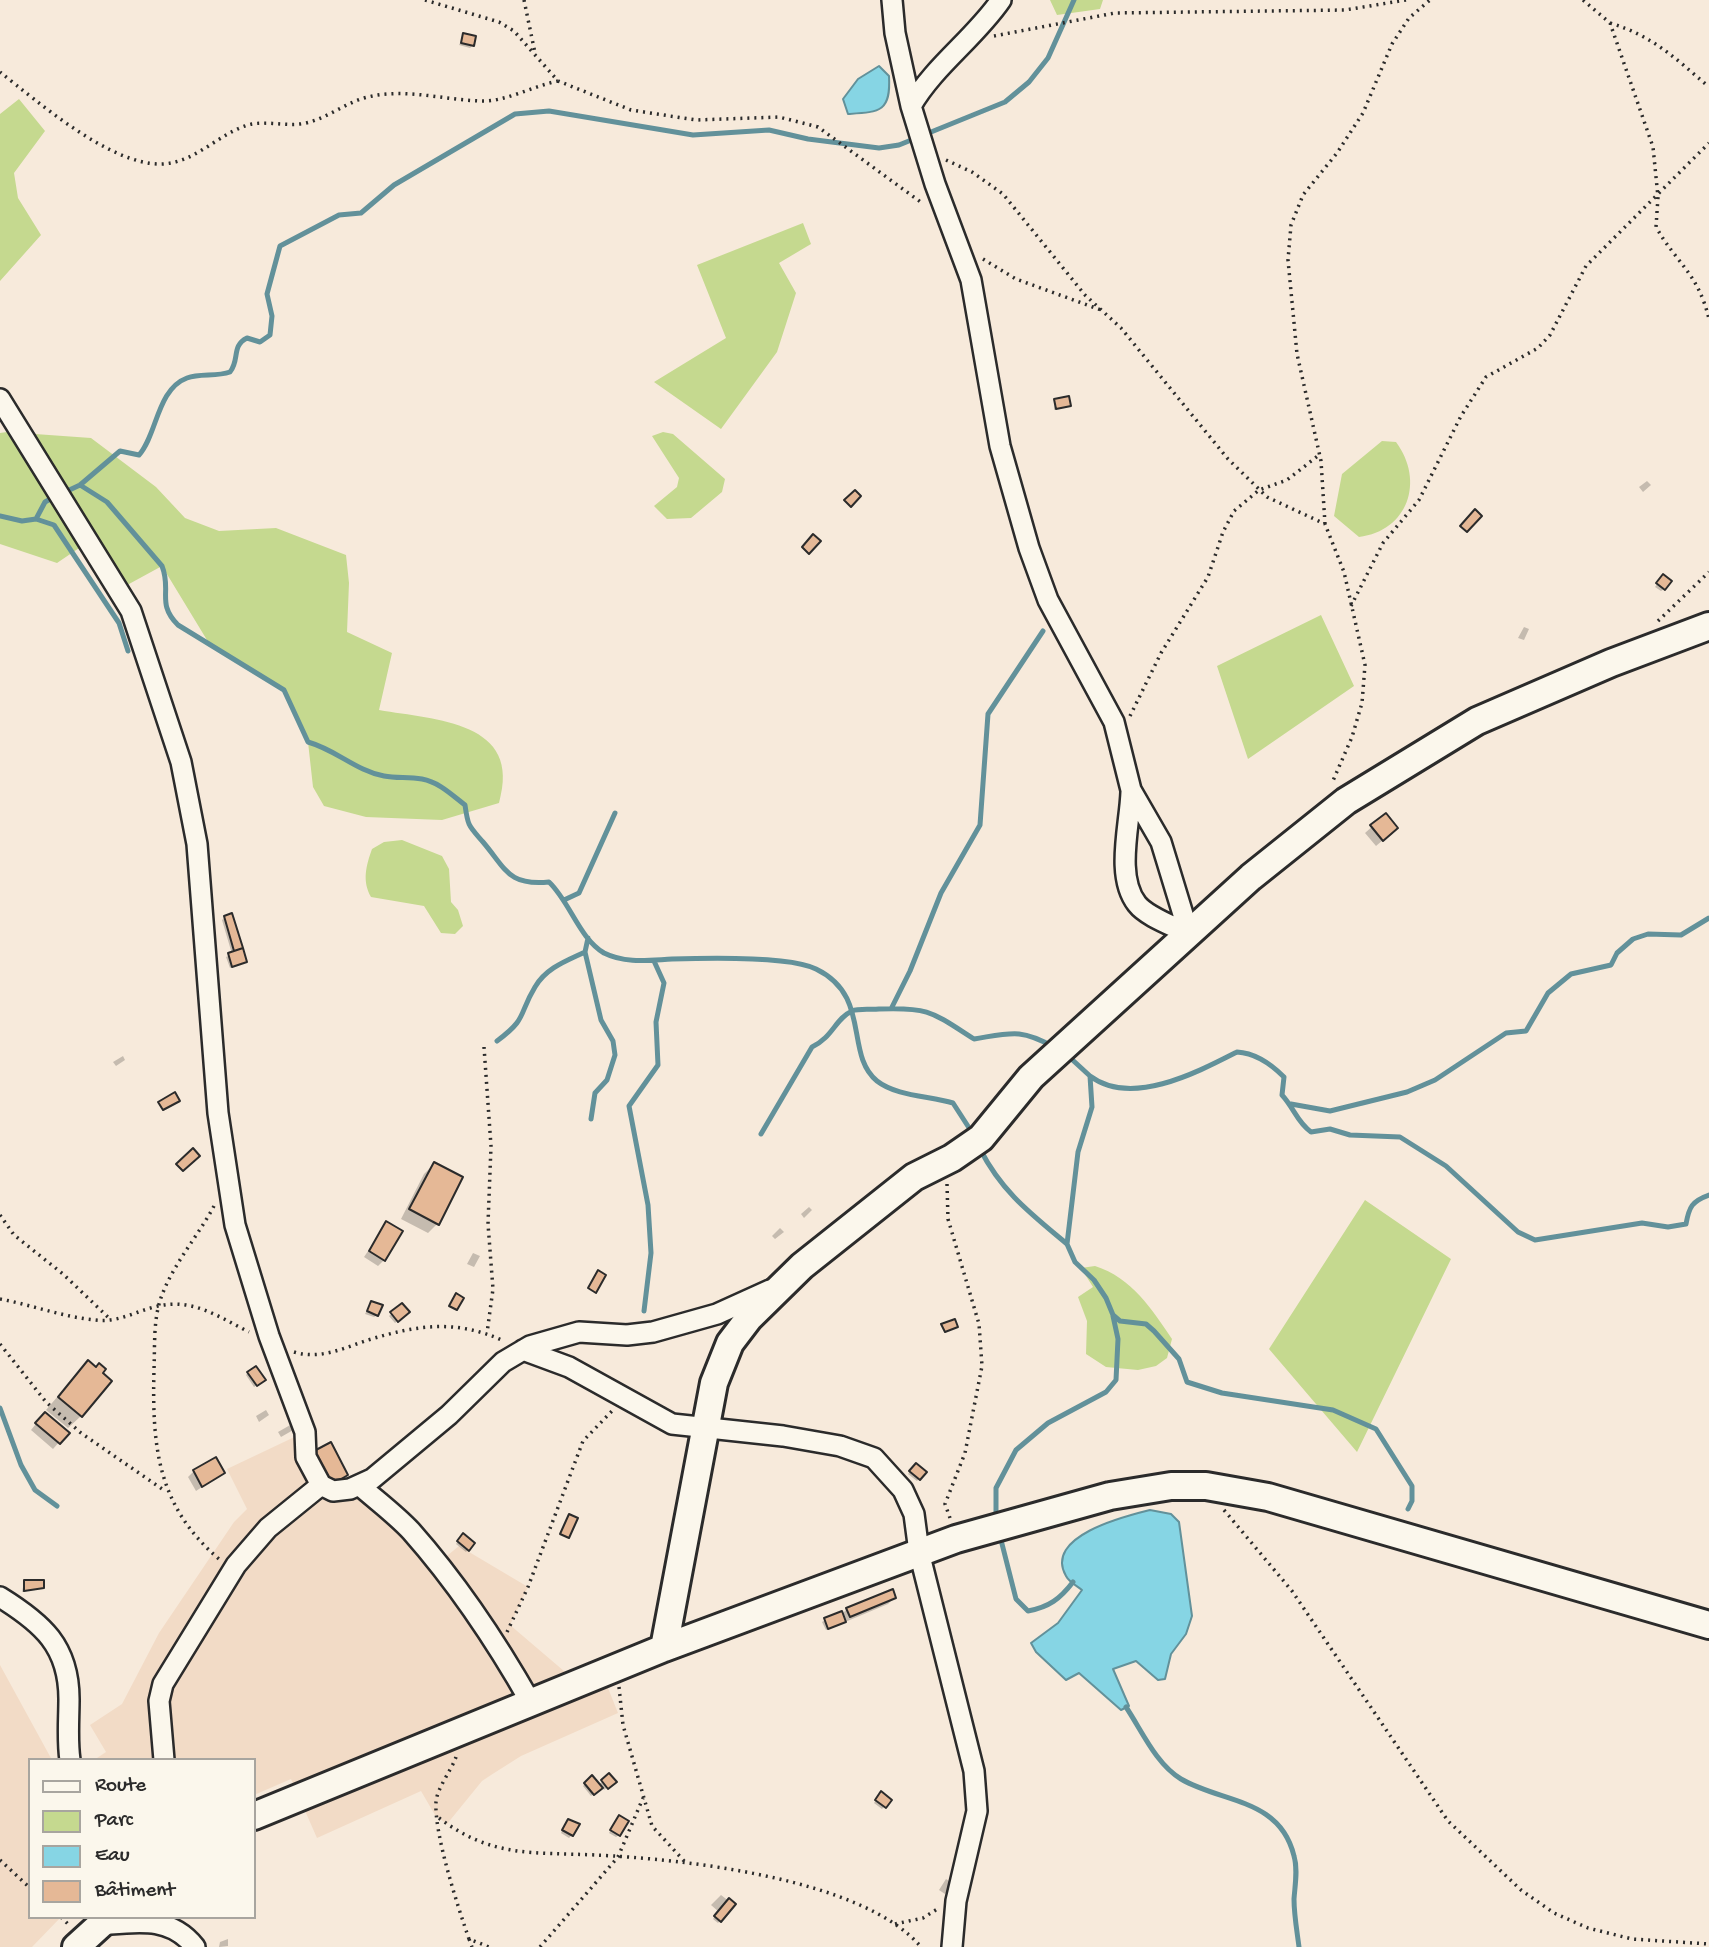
<!DOCTYPE html>
<meta charset="utf-8">
<style>
body{margin:0}
#map{position:relative;width:1709px;height:1947px;overflow:hidden;background:#f7eadb;font-family:"Gochi Hand",sans-serif}
canvas{display:block}
.legend{position:absolute;left:28px;top:1758px;width:228px;height:161px;box-sizing:border-box;background:#fbf7ec;border:2px solid #a8a59f;margin:0;padding:9px 12px;list-style:none;font-size:21px;color:#2b2b2b}
.legend li{display:flex;align-items:center;gap:14px;height:35px}
.legend b{width:35px;border:2px solid #a8a59f}
</style>
<div id="map">
<canvas width="1709" height="1947"></canvas>
<ul class="legend">
<li><b style="height:9px;background:#fbf7ec"></b>Route</li>
<li><b style="height:19px;background:#c5d98f"></b>Parc</li>
<li><b style="height:19px;background:#86d5e4"></b>Eau</li>
<li><b style="height:19px;background:#e5b896"></b>Bâtiment</li>
</ul>
</div>
<script>
const ctx = document.querySelector('canvas').getContext('2d');
ctx.lineJoin = 'round';
function fillPath(path, color) {
  ctx.fillStyle = color;
  ctx.fill(path, 'evenodd');
}
function trace(path, color, width, dash) {
  ctx.strokeStyle = color;
  ctx.lineWidth = width;
  ctx.lineCap = dash ? 'butt' : 'round';
  ctx.setLineDash(dash || []);
  ctx.stroke(path);
}
fillPath(new Path2D(`
 M305,1432L321,1485L350,1489L437,1564L459,1546L528,1587L510,1625L578,1683L602,1673L618,1713L521,1756L491,1775L482,1781L447,1824L435,1815L421,1791L317,1838L291,1779L254,1795V1760H94L106,1752L90,1725L122,1704L159,1633L234,1522L247,1509L227,1469Z
 M0,1665L52,1760H30V1917H61L32,1947H0Z`), '#f2dbc6');
fillPath(new Path2D(`
 M1050,0H1103L1100,9L1057,15Z
 M19,99L45,131L14,173L18,198L41,235L0,281V114Z
 M803,223L811,244L779,263L796,293L777,352L721,429L654,382L726,338L697,265Z
 M7,432L91,438L156,487L185,518L219,531L276,528L346,555L349,583L347,632L392,653L379,710C436,720 523,721 499,803L442,820L366,817L324,806L313,787L308,742L284,690L210,645L162,566L118,590L88,542L57,563L0,544V433Z
 M663,432L673,434L725,479L722,492L691,518L667,519L654,506L677,487L679,478L652,436Z
 M1382,441L1396,442C1425,481 1408,531 1359,537L1334,516L1342,474Z
 M1321,615L1354,686L1248,759L1217,666Z
 M402,840L442,856L449,869L451,902L458,910L463,926L455,934L441,933L424,906L371,897C362,881 366,866 372,849L384,842Z
 M1365,1200L1451,1259L1357,1452L1269,1349Z
 M1095,1266C1132,1278 1152,1309 1172,1339L1167,1358L1156,1366L1138,1370L1106,1367L1086,1354L1087,1321L1078,1297L1093,1287L1081,1268Z`), '#c5d98f');
const water = new Path2D(`
 M879,66L889,76C891,112 880,112 848,114L843,99L858,79Z
 M1150,1510L1171,1514L1179,1522L1192,1616L1186,1634L1171,1654L1165,1679L1158,1680L1136,1661L1113,1669L1129,1706L1121,1710L1079,1673L1066,1680L1036,1652L1031,1643L1058,1623L1082,1590C1077,1586 1069,1582 1066,1576C1043,1536 1126,1516 1150,1510Z`);
fillPath(water, '#86d5e4');
trace(water, '#62919a', 2);
fillPath(new Path2D(`
 M464,35L473,45L470,48L459,45Z
 M1055,400L1069,405L1054,410Z
 M1647,481L1651,485L1643,492L1639,487Z
 M1661,579L1664,589L1661,591L1655,587Z
 M1524,627L1529,629L1524,640L1518,638Z
 M1385,815L1390,834L1376,846L1365,833Z
 M225,917L245,962L230,968L226,957L232,954L222,920Z
 M123,1056L125,1060L116,1066L113,1062Z
 M434,1164L437,1224L428,1233L401,1219L424,1174Z
 M809,1207L812,1210L804,1218L801,1214Z
 M387,1223L384,1260L378,1266L364,1257Z
 M780,1228L784,1232L775,1239L772,1236Z
 M473,1253L480,1256L474,1267L467,1264Z
 M371,1303L377,1315L374,1317L365,1314Z
 M402,1305L408,1312L395,1323L389,1316Z
 M248,1373L261,1382L254,1387L246,1375Z
 M76,1375L81,1416L68,1428L46,1410Z
 M266,1410L269,1415L259,1422L256,1416Z
 M39,1420L67,1433L53,1449L31,1430Z
 M292,1424L295,1429L281,1437L278,1432Z
 M916,1465L924,1472L917,1481L908,1474Z
 M194,1471L223,1473L196,1491L188,1477Z
 M463,1535L473,1543L466,1552L456,1544Z
 M24,1582L42,1588L22,1592Z
 M894,1598L888,1604L826,1630L822,1622L825,1620L841,1615L847,1609Z
 M609,1776L614,1782L604,1790L601,1786L591,1796L583,1786L592,1778L598,1785Z
 M881,1794L890,1800L882,1809L874,1803Z
 M617,1819L619,1835L616,1837L609,1833Z
 M566,1823L572,1835L569,1838L561,1833Z
 M946,1879L952,1883L945,1894L939,1890Z
 M721,1895L734,1905L718,1923L713,1919L719,1912L711,1905Z
 M228,1939V1946L219,1947L220,1942Z`), '#0003');
trace(new Path2D(`
 M80,485L107,502L162,566C172,591 156,603 178,625L284,690L308,742C329,748 344,760 363,769C386,780 399,776 422,779C439,782 452,795 465,805C468,827 469,826 483,842C506,869 508,886 549,882C570,902 579,938 604,953C626,964 650,960 672,959C704,958 790,956 816,969C872,996 844,1054 877,1081C896,1096 929,1096 953,1103L973,1134
 M63,493L80,485L120,451L139,455C157,435 157,389 187,378C200,373 216,377 230,372C240,360 231,346 247,338L260,342L270,335L272,316L267,294L280,246L339,215L361,213L394,185L515,114L549,111L693,135L769,130L808,139L879,148L899,145L1005,102L1029,82L1048,58L1074,0
 M0,516L22,521L36,519L45,502L54,497
 M36,519L54,525L119,623L128,651
 M564,900L579,893L615,813
 M588,938L585,952L601,1020L613,1041L615,1055L607,1080L595,1093L591,1119
 M891,1009L910,971L941,893L980,825L988,714L1043,631
 M497,1041C528,1018 518,1015 535,987C546,968 566,961 585,952
 M1066,1054L1090,1076L1092,1107L1078,1152L1067,1244L1075,1262L1094,1280L1106,1298L1113,1315L1120,1321L1146,1324L1154,1331L1179,1359L1187,1382L1222,1393L1333,1410L1376,1429L1412,1486V1501L1408,1509
 M1090,1076C1131,1107 1196,1073 1237,1052C1256,1053 1271,1064 1284,1077L1282,1095C1294,1108 1297,1122 1311,1132L1330,1129L1350,1135L1400,1137L1446,1166L1518,1232L1535,1240L1642,1223L1668,1227L1686,1224C1689,1207 1692,1201 1709,1195
 M1291,1104L1330,1111L1407,1092L1435,1080L1506,1033L1526,1031L1548,993L1571,974L1611,965L1617,953L1633,939L1648,934L1681,935L1709,918
 M761,1134L812,1047C833,1037 835,1019 852,1011C859,1008 871,1010 879,1009C929,1007 932,1012 974,1039C1011,1033 1020,1028 1054,1047
 M980,1149C1002,1192 1030,1213 1067,1244
 M644,1311L651,1253L648,1205L629,1106L658,1065L656,1022L664,983L654,961
 M0,1408L21,1465L35,1490L57,1506
 M996,1520V1488L1016,1450L1048,1423L1106,1392L1116,1380L1118,1339L1113,1316
 M1000,1536L1016,1599L1028,1611C1049,1607 1060,1599 1073,1582
 M1126,1707C1142,1731 1156,1764 1181,1779C1222,1803 1280,1798 1294,1856C1298,1869 1295,1885 1294,1899C1294,1915 1297,1931 1299,1947`), '#62919a', 5);
const building = new Path2D(`
 M463,33L476,36L474,46L461,43Z
 M1069,396L1071,406L1056,409L1054,399Z
 M855,490L861,496L851,507L844,500Z
 M1475,509L1482,516L1467,532L1460,526Z
 M813,534L821,541L809,554L802,547Z
 M1663,574L1672,581L1665,590L1656,583Z
 M1386,813L1398,828L1383,841L1370,825Z
 M232,913L243,948L234,951L224,916Z
 M243,948L247,962L232,967L228,953Z
 M175,1092L180,1101L163,1110L158,1102Z
 M193,1148L200,1156L183,1171L176,1164Z
 M434,1162L463,1177L439,1225L409,1209Z
 M386,1221L403,1231L385,1261L369,1251Z
 M598,1270L606,1275L596,1293L588,1288Z
 M456,1293L464,1298L457,1310L449,1306Z
 M371,1301L383,1305L378,1316L367,1311Z
 M402,1303L410,1312L398,1322L390,1312Z
 M955,1319L958,1327L945,1332L941,1324Z
 M88,1360L96,1367L99,1363L106,1369L103,1373L112,1381L82,1417L58,1397Z
 M256,1366L266,1380L257,1386L247,1372Z
 M45,1412L70,1433L60,1444L35,1423Z
 M331,1442L348,1475L331,1485L314,1451Z
 M216,1457L225,1473L202,1487L193,1470Z
 M916,1463L927,1472L920,1480L909,1471Z
 M569,1514L578,1518L569,1538L560,1534Z
 M463,1533L475,1543L469,1551L457,1541Z
 M24,1580H44V1588L24,1591Z
 M893,1589L896,1598L850,1617L846,1608Z
 M842,1611L846,1622L828,1629L824,1618Z
 M609,1773L617,1782L608,1789L601,1780Z
 M592,1775L603,1788L594,1795L584,1783Z
 M881,1791L892,1800L886,1808L875,1800Z
 M619,1815L629,1821L620,1836L610,1830Z
 M568,1819L580,1824L573,1836L562,1830Z
 M729,1898L736,1904L721,1922L714,1916Z`);
fillPath(building, '#e5b896');
trace(building, '#2b2b2b', 2);
const street = new Path2D(`
 M892,0L895,33L911,106L935,184L971,280L1000,446L1029,548L1048,600L1114,722L1131,790L1161,842L1189,934
 M911,106C934,66 975,38 1001,0
 M0,399L131,611L181,762L197,844L218,1113L235,1225L269,1336L305,1432L306,1457L321,1485L333,1491L350,1489L372,1479L449,1415L503,1362L530,1346L579,1332L627,1335L653,1332L717,1314L770,1290
 M1131,792C1130,825 1115,876 1137,904C1147,917 1174,926 1189,934
 M523,1350L569,1367L672,1424L783,1436L840,1446L874,1458L903,1490L914,1514L919,1552L974,1771L977,1811L956,1901L952,1947
 M359,1485C376,1500 395,1514 411,1531C457,1583 497,1643 531,1703
 M0,1597C42,1623 69,1646 69,1699C69,1719 67,1740 70,1760
 M164,1760L159,1701L163,1684L236,1565L268,1528L321,1485
 M99,1925C136,1922 170,1915 195,1947`);
const secondary = new Path2D(`
 M664,1648L714,1383L730,1343L749,1318L802,1266L914,1177L952,1158L981,1138L1031,1077L1251,877L1346,801L1477,721L1611,663L1709,626
 M254,1816L664,1648L956,1539L1110,1496L1171,1486H1206L1268,1497L1709,1625
 M76,1947L109,1917`);
trace(street, '#2b2b2b', 24);
trace(secondary, '#2b2b2b', 32);
trace(new Path2D(`
 M425,0L499,22L514,31L558,81L631,110L696,120L779,117L818,127L922,203
 M524,0L535,53
 M1583,0L1610,23L1653,147L1658,197L1656,227C1677,264 1698,273 1709,319
 M1610,23C1653,36 1675,58 1709,87
 M994,36L1115,13L1345,10L1406,0
 M0,72C38,102 109,164 160,164C196,164 220,131 252,124C270,121 289,127 306,123C327,118 344,104 364,98C403,87 443,100 481,101C505,102 533,86 558,81
 M946,160L972,172L1003,194L1085,295L1121,328L1228,459L1267,497L1325,524L1344,572L1365,665L1362,703L1352,737L1332,783
 M983,259L1016,279L1101,310
 M1325,524L1321,461L1297,354L1288,260L1291,225L1303,195L1337,153L1363,113L1392,44L1409,18L1430,0
 M1351,606L1383,543L1419,500L1461,416L1486,377L1538,348L1550,335L1586,266L1709,143
 M1658,621L1709,572
 M1130,716L1161,653L1208,577L1223,532L1234,511L1259,490L1287,480L1319,455
 M484,1047L491,1146L488,1224L493,1289L487,1333
 M947,1184L948,1219L979,1324L982,1366L965,1453L945,1504L950,1518
 M214,1206C198,1236 174,1263 162,1295C153,1318 155,1345 154,1369C152,1446 157,1506 219,1559
 M0,1215L14,1235L63,1274L111,1320
 M0,1299C32,1305 63,1317 95,1320C118,1323 136,1311 158,1306C193,1298 219,1317 249,1332
 M0,1344L46,1402L81,1433L165,1491
 M294,1352C320,1360 344,1348 368,1340C417,1325 456,1319 504,1341
 M1224,1510L1292,1591L1448,1821L1521,1890L1554,1913L1588,1928L1632,1939L1709,1944
 M507,1632L528,1587L583,1441L612,1411
 M619,1687L623,1725L652,1826L685,1862
 M456,1757C451,1771 437,1788 436,1802C434,1834 458,1907 469,1939L489,1947
 M439,1818C492,1858 533,1852 595,1855C682,1859 863,1878 921,1947
 M0,1860L30,1888
 M61,1917L70,1926
 M895,1924L923,1918L939,1908
 M469,1939L472,1947
 M540,1947L618,1857L643,1798`), '#2b2b2b', 3.5, [2, 5]);
trace(street, '#fbf7ec', 19);
trace(secondary, '#fbf7ec', 26);
</script>
